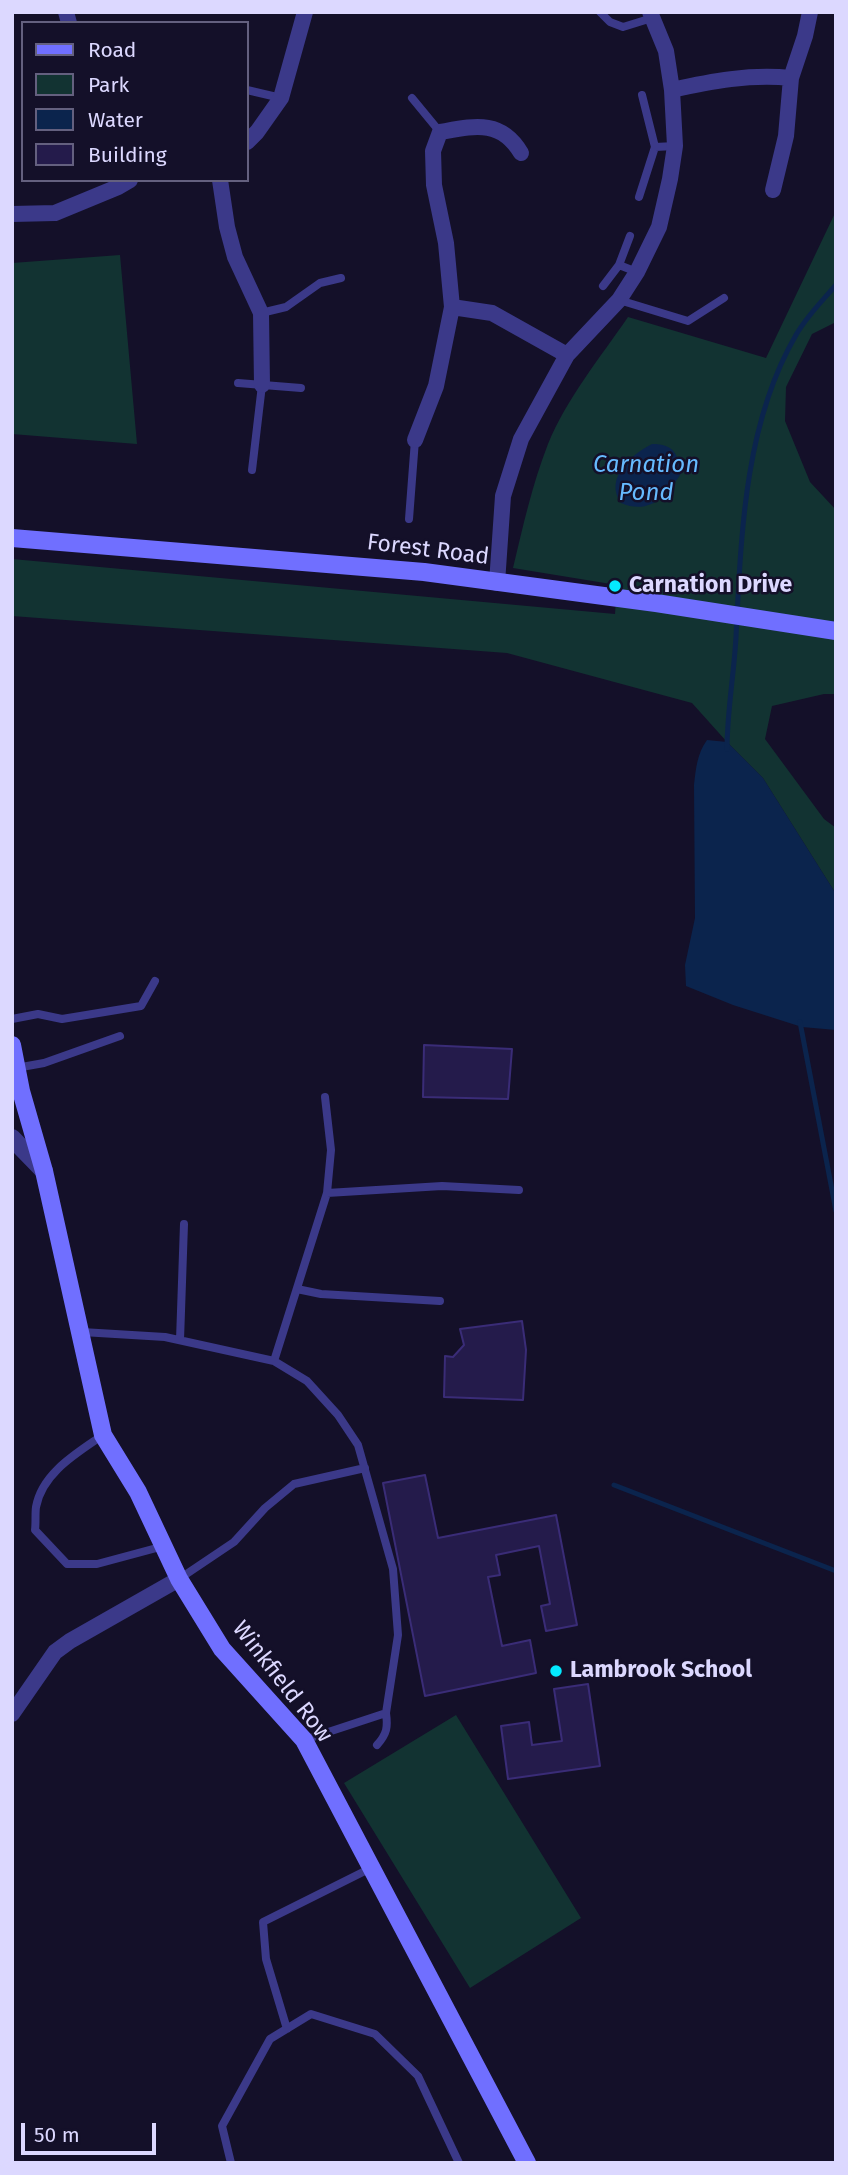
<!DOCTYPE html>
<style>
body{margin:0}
#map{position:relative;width:848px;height:2175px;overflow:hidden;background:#141029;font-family:"Fira Sans",sans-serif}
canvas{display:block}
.frame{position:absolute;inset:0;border:14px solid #dcd8ff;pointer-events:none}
.legend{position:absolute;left:21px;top:21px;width:228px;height:161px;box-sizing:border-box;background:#141029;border:2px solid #64607f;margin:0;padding:9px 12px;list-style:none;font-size:21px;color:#dcd8ff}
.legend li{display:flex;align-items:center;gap:14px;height:35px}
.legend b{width:35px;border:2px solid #64607f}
.scale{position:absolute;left:21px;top:2123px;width:135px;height:32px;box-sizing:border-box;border:4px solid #dcd8ff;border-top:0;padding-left:9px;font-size:21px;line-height:24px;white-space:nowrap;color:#dcd8ff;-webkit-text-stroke:5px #141029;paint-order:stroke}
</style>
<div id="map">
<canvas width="848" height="2175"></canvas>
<div class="frame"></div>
<ul class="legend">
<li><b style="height:9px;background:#706fff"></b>Road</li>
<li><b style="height:19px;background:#123332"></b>Park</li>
<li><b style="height:19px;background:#0b244d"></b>Water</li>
<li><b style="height:19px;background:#241b4b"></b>Building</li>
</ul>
<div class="scale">50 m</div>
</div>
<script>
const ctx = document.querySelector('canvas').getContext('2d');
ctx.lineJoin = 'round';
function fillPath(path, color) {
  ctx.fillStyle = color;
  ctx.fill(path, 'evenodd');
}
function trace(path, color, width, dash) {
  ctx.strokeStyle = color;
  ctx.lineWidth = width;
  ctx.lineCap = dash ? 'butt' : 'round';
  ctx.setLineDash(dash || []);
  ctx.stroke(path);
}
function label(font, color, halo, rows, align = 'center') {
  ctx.font = font + ' "Fira Sans",sans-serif';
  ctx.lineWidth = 5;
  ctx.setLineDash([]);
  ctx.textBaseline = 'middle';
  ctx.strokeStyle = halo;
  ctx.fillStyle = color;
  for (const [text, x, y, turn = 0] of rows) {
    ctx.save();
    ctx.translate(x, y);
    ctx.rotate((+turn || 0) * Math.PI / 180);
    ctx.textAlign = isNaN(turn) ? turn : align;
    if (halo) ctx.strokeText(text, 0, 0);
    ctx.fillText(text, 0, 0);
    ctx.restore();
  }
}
fillPath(new Path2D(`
 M836,211V322L812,334L786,387L785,421L810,482L836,510V694H824L772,706L765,739L824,819L836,828V894L763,778L727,742L692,703L507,653L12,616V559L615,614L617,585L513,568C523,526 532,485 548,444C567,398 600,358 628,317L766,358Z
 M120,255L137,444L12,434V263Z
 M456,1715L581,1918L470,1988L344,1783Z`), '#123332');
fillPath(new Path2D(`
 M652,444C674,444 679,454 680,475C666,497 649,515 621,503C604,479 630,455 652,444Z
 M707,740L727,742L763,778L836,894V1030L802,1027L733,1005L686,986L685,965L695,918L694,785C696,768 697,754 707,740Z`), '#0b244d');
trace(new Path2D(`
 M727,749C727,712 734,674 736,637C741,537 744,424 796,335C806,317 822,301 836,285
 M800,1022L836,1211
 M614,1485L836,1571`), '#0b244d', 5);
const building = new Path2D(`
 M424,1045L512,1049L508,1099L423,1097Z
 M522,1321L526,1350L523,1400L444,1397L445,1356L453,1357L464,1345L460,1329Z
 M425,1475L438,1538L556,1515L577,1625L546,1631L541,1606L550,1604L539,1546L496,1555L500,1575L488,1577L502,1646L530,1640L536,1673L425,1696L383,1483Z
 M588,1684L600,1766L508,1779L501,1726L529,1722L532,1745L562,1741L554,1689Z`);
fillPath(building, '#241b4b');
trace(building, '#3a2c77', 2);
trace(new Path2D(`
 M600,12L610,22L623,27L652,18
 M247,90L281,98
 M642,95L655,147L675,146
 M412,98L440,132
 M639,197L655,147
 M619,265L630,236
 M603,286L619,265L637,272
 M619,300L688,321L724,298
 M261,313L286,307L320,283L341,278
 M238,383L301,388
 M252,470L262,385
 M409,519L415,440
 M12,1019L38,1014L62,1019L141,1006L155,981
 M16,1068L44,1063L120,1036
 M327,1193L442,1186L519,1190
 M297,1289L321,1294L440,1301
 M82,1332L165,1337L274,1361L307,1381L338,1415L358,1445L393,1569L398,1635L386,1713L304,1740
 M180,1340L184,1224
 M274,1361L327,1193L331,1150L325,1097
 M103,1435C77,1453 42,1473 36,1507C35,1514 36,1522 35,1530L67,1564H97L164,1546
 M179,1579L234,1542L265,1508L294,1484L365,1468
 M377,1745C387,1734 388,1727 386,1713
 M287,2029L266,1959L263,1922L371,1868
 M231,2163L222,2126L270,2039L311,2014L375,2034L418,2076L459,2163`), '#3b3989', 8);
trace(new Path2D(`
 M66,12L69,23
 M672,90C712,81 749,74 791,78L805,36L810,12
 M247,142L257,132L281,98L305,12
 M220,180L227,227L235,257L261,313L262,385
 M773,190L786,136L791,78
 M12,214L55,213L118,187L130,180
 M452,307L492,313L567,355
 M415,440L436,386L452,307L446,243L434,185L433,151L440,132C474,126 501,119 521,153
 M497,583L503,496L521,439L567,355L619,300L637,272L659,227L670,179L675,146L672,90L666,51L650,12
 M12,1714L55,1652L70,1641L179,1579`), '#3b3989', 16);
trace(new Path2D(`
 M12,1138L44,1171`), '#3b3989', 18);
trace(new Path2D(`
 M12,538L424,572L656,603L836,631
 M12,1045L21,1091L44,1171L103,1435L138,1492L179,1579L222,1649L304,1740L527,2163`), '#706fff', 18);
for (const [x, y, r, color] of [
 [615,586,7,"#04e9ff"],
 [556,1671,7,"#04e9ff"]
]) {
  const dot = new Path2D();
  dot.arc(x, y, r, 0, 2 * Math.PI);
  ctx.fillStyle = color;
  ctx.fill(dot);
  trace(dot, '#141029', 2.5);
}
label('23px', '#dcd8ff', '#141029', [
 ["Forest Road",428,550,7],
 ["Winkfield Row",282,1682,52]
]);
label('bold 23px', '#dcd8ff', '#141029', [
 ["Carnation Drive",629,586],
 ["Lambrook School",570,1671]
], 'left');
label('italic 24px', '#66baff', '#141029', [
 ["Carnation",646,465],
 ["Pond",646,493]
]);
</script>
